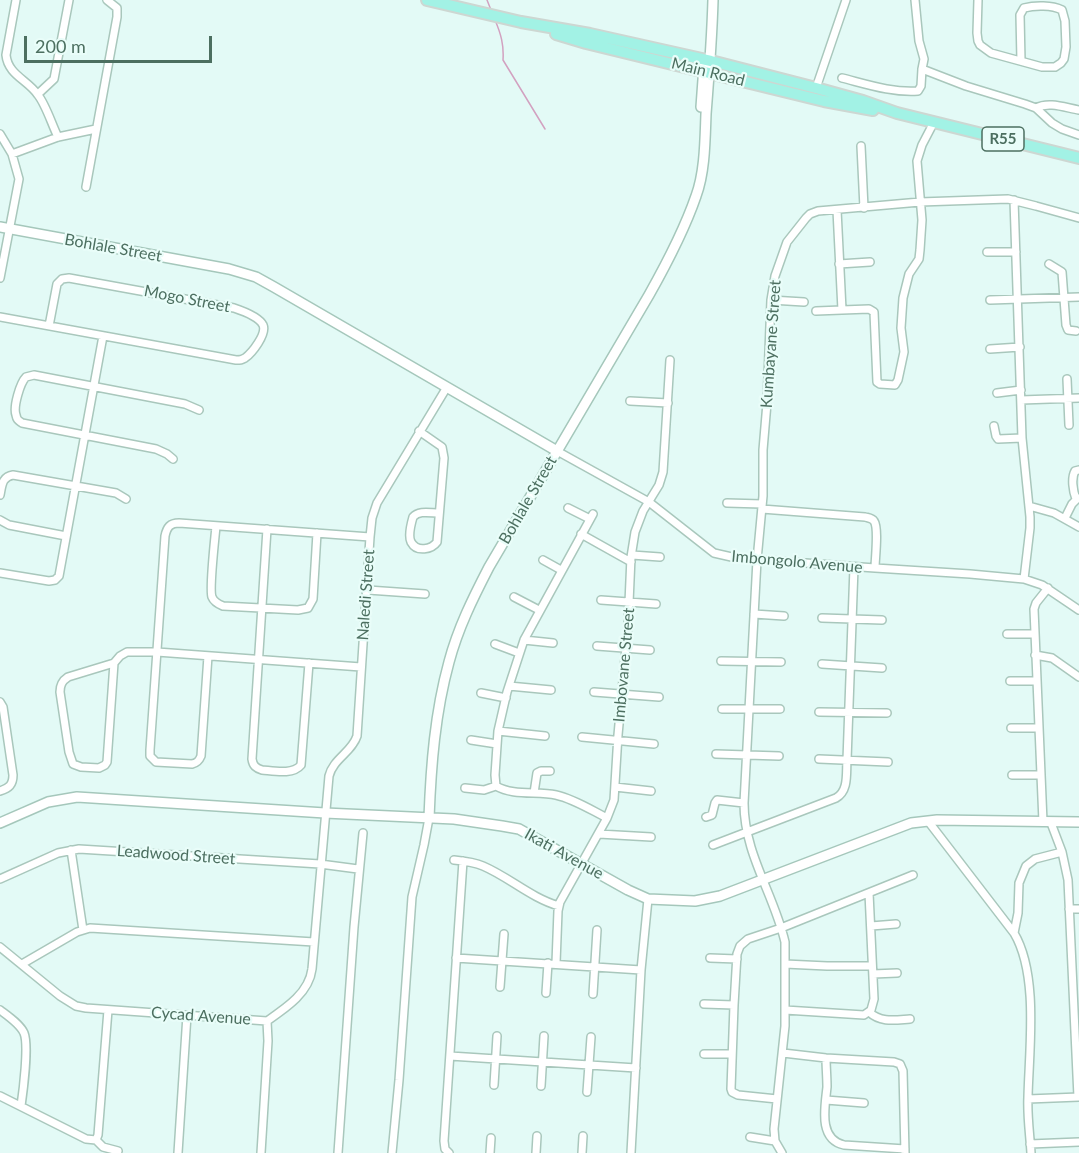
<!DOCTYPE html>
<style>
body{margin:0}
#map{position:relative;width:1079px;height:1153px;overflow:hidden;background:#e3faf6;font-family:Lato,sans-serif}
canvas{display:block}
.scale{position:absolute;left:24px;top:36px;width:188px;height:27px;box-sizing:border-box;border:3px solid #4c6f60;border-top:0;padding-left:8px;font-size:18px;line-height:21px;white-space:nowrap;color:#4c6f60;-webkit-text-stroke:4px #e9fdf9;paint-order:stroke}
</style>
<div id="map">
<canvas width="1079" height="1153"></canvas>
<div class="scale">200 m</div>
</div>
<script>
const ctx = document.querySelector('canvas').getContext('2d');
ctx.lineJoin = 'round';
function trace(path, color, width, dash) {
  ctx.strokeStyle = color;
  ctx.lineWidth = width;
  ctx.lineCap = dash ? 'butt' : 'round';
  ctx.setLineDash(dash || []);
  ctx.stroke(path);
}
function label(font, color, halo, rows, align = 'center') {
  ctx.font = font + ' Lato,sans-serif';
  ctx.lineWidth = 4.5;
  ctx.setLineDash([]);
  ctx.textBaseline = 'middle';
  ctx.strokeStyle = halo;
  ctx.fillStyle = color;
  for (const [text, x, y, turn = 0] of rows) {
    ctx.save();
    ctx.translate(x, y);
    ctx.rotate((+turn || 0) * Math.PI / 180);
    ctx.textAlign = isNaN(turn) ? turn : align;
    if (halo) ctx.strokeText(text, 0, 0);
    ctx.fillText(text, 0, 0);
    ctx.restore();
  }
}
trace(new Path2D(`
 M487,0L491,10
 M495,20C501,34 504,45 503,60L545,129`), '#d2a1c0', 1.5);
const street = new Path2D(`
 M16,0L6,55C8,75 28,80 38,95C46,105 52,125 58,137
 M978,0L977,33L978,41L980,45L991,53L1042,67H1055L1061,63L1064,59L1066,47L1065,21L1062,10C1052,5 1035,5 1024,8L1020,15L1021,61
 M922,69L966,86L1025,104L1036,108L1052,123L1062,129L1079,135
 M842,78C866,84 893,93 918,91L921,86L922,69L924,59L919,41L915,0
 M816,88L846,0
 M38,94L54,79L69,0
 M1036,108C1049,101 1066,108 1079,110
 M0,134L12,154L19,179L0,278
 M861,146L864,208
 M12,154L58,137L96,129
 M86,187L117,17V8L107,0
 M1014,200L1022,438L1030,517V528L1024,579
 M837,210L842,310L869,309L874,312L877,382L880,384L895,385L898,380L904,352L901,328L903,298L909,274L919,259L920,250L922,220L917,161L922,145L934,122
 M987,252H1016
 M839,264L870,262
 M1049,264L1062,272L1066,325L1068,330L1076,331
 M771,300L804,302
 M990,300L1079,297
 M816,311L842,310
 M0,317L236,360C241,360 241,360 245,358C252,353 267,334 263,325C259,317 243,311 234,308L69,278L62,279L57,284L49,326
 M990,349L1020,347
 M1067,379L1069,425
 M997,393L1021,390
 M1021,400L1079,398
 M630,401L668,403
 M994,426L996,436L998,439L1022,438
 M419,431L442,447L444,458L437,542C432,549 417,553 411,542C408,536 411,524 413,517C419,510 430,513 439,513
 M557,451L649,502L714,553L736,558L875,568L970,574L1024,579L1042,585L1079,610
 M173,459L167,454L156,449L22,423C18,420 17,420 16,415C13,407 20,383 26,377L34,375L185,404L199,410
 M0,495C2,485 2,477 13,475L116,493L126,499
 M1076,499C1073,491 1071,478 1075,471L1079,470
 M727,503L762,504
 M1029,506L1054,513L1079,527
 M568,508L590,519
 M762,509L865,517C869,518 872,518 874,521C879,528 875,559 875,568
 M1065,518L1072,504L1078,498
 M0,520L9,525L66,536
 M216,526C215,538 209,589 212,597C214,602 218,604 223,606L298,610L308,608L313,599L317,533
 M267,529L252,759C253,766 256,768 262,770C274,771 293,775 301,765L309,663
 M581,534L631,562
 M632,555L660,557
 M543,560L561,570
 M0,573L49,581L55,580L59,576L103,336
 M368,590L425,594
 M514,597L539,610
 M601,600L656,604
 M754,614L784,616
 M822,618L882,620
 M1007,634H1034
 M524,640L553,643
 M495,644L519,653
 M597,646L650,650
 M1035,655L1052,658L1079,677
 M208,656L201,756C199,761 197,763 192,764L156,762L150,756V750L165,536C167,527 170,523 179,523L370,537
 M721,661L781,662
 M114,663L107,762L105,765L99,768L81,767L73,764L69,752L60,692C60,685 62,681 68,677L114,663L120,656L127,652H157L361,667
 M822,664L882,668
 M1010,681H1036
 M509,686L551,690
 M594,692L659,697
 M481,693L506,698
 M0,702L3,707L13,775C13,785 9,788 0,791
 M722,709H780
 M819,712L887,713
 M1011,728H1039
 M498,731L545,736
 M582,737L654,744
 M471,740L497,744
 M716,754L779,756
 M819,759L888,762
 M1012,775H1041
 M496,786L495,775L498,731L507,692L524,640L593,514
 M615,787L651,791
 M465,788L484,790L496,786C513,796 537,791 556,795C574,799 591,810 607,818
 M534,793L537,773L541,771H550
 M706,817L712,815L715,803L717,800L744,803
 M928,821L1014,933
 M1043,822L1034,609L1036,603L1048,588
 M1051,823L1062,852L1068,880L1078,1097
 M599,834L651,837
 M713,845L836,798C849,791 846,773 847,760L854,567
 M71,850L83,930
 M454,860C464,861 474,862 483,866C509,877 531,898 559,906
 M0,879L58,853L79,849L320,864L358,869
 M1069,909H1079
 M871,926L896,924
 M0,947L60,996L76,1006L86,1008L267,1021C286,1008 309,993 312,969L329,776C333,759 352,752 357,736L370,537L372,518L377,503L447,387
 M456,958L641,970
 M710,958L737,959
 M556,963L558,911L560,902L607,818L614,800L618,735L628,626L631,557L635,532L643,511L659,485L663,472L670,360
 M22,964L77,932L90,928L314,942
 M785,964L827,966H872
 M873,974L897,973
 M500,987L504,934
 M546,993L548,963
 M593,994L597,930
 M704,1004L734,1005
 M0,1010C8,1016 20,1024 24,1033C29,1045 23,1092 21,1106
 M785,1010L864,1015L871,1010L874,999L869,893
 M869,1012C881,1023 895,1020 910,1019
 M783,1053L826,1058L894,1062L900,1064L903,1071L905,1153
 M704,1054H732
 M450,1056L636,1068
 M826,1058C826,1067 827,1077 827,1087C825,1107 818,1139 844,1145L905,1149
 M494,1085L497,1036
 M541,1086L544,1036
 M587,1092L591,1037
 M0,1096L86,1139L96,1140L98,1135L108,1010
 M777,1099L738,1095L732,1092L731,1089L734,1005L737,954L740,946L748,939L781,928L913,875
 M1028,1099L1079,1097
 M826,1100L864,1103
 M750,1137L775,1141
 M96,1140L103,1147L118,1151
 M1030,1144L1079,1142
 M178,1153L187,1015
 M261,1153L268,1041L267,1021
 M338,1153L354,927L363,833
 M392,1153L399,1080L412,897L424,845L429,818
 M449,1153L445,1149L444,1141L463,861
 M490,1153L491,1138
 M536,1153L537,1136
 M582,1153L583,1136
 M631,1153L641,970L648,899
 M782,1153L775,1141L774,1129L785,1026V942C774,894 744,854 744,803L757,560L763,496V450L767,403L771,300L775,276L787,242L806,218L810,214L818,211L920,202L1008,199L1036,206L1079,218
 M1031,1153C1030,1135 1027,1116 1028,1097C1029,1050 1039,975 1014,933L1018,913L1019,883L1026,866L1035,859L1062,852`);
const secondary = new Path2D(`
 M701,107L704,66
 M0,227L229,269L256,277L274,287L557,451
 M429,818C431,765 435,713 449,662C458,628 473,598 489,567L649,295C667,263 684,231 696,196C705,172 705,140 706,114C709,76 712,38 713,0
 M0,823L48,802L77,797L325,813L454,819L502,826L519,829L628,890L648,899L695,901L720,896L911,823L937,820L1079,822`);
const primary = new Path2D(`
 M427,0L521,22L590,34L711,61L816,88L863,101L897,113L1079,158
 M556,34L586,43L824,101L873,110`);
trace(street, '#a9c7bc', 10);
trace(secondary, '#a5c7bb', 12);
trace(primary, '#cdd7d2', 14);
trace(street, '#fff', 7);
trace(secondary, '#fff', 9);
trace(primary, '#a2f2e5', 10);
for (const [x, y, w] of [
 [1003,139,42]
]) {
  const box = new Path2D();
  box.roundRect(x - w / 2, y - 12, w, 24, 4.5);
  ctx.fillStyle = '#e9fdf9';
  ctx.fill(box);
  trace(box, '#4c6f60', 1.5);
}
label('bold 15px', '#4c6f60', null, [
 ["R55",1003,139]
]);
label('16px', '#4c6f60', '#e9fdf9', [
 ["Main Road",708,72,14],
 ["Bohlale Street",113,248,10],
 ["Mogo Street",187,299,11],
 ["Kumbayane Street",771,344,-86],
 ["Bohlale Street",528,500,-60],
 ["Imbongolo Avenue",797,562,5],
 ["Naledi Street",366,595,-86],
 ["Imbovane Street",624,665,-85],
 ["Ikati Avenue",564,854,29],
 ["Leadwood Street",176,855,4],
 ["Cycad Avenue",201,1016,4]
]);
</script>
